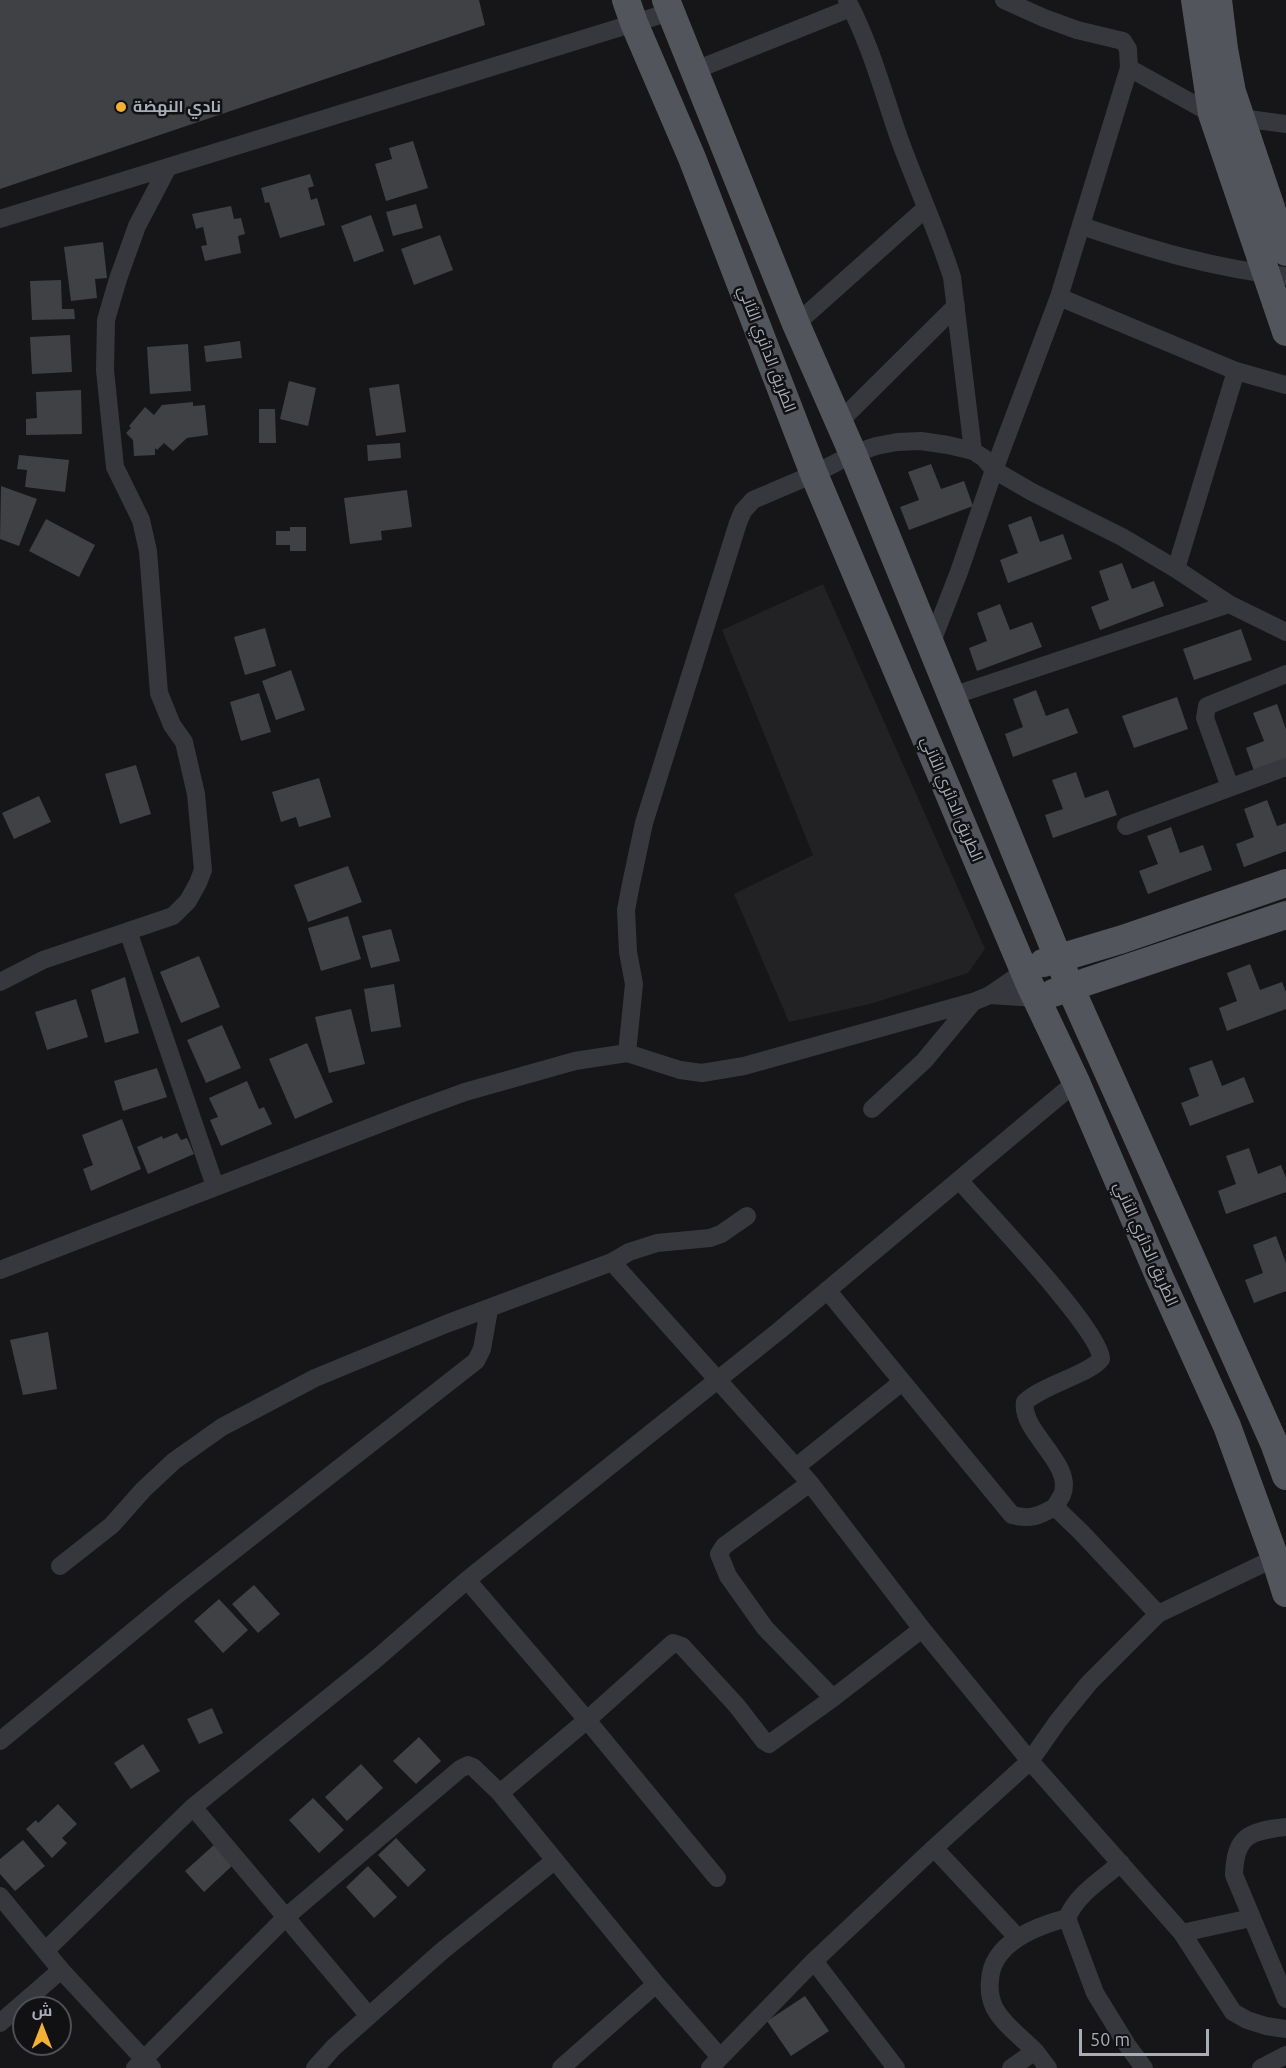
<!DOCTYPE html>
<meta charset="utf-8">
<style>
body{margin:0}
#map{position:relative;width:1286px;height:2068px;overflow:hidden;background:#161618;font-family:Ubuntu,Cairo,sans-serif}
canvas{display:block}
.north{position:absolute;left:12px;top:1996px;width:60px;height:60px;box-sizing:border-box;background:#111113;border:2px solid #4d4f55;border-radius:50%;rotate:0deg;font-size:16px;font-weight:700;line-height:24px;text-align:center;color:#a8adb8}
.north::after{content:'';display:block;margin:auto;width:21px;height:27px;background:#f2b134;clip-path:polygon(50% 0,100% 100%,50% 72%,0 100%)}
.scale{position:absolute;left:1079px;top:2029px;width:130px;height:27px;box-sizing:border-box;border:3px solid #a8adb8;border-top:0;padding-left:8px;font-size:18px;line-height:21px;white-space:nowrap;color:#a8adb8;-webkit-text-stroke:4px #111113;paint-order:stroke}
</style>
<div id="map">
<canvas width="1286" height="2068"></canvas>
<div class="north">ش</div>
<div class="scale">50 m</div>
</div>
<script>
const ctx = document.querySelector('canvas').getContext('2d');
ctx.lineJoin = 'round';
function fillPath(path, color) {
  ctx.fillStyle = color;
  ctx.fill(path, 'evenodd');
}
function trace(path, color, width, dash) {
  ctx.strokeStyle = color;
  ctx.lineWidth = width;
  ctx.lineCap = dash ? 'butt' : 'round';
  ctx.setLineDash(dash || []);
  ctx.stroke(path);
}
function label(font, color, halo, rows, align = 'center') {
  ctx.font = font + ' Ubuntu,Cairo,sans-serif';
  ctx.lineWidth = 5;
  ctx.setLineDash([]);
  ctx.textBaseline = 'middle';
  ctx.strokeStyle = halo;
  ctx.fillStyle = color;
  for (const [text, x, y, turn = 0] of rows) {
    ctx.save();
    ctx.translate(x, y);
    ctx.rotate((+turn || 0) * Math.PI / 180);
    ctx.textAlign = isNaN(turn) ? turn : align;
    if (halo) ctx.strokeText(text, 0, 0);
    ctx.fillText(text, 0, 0);
    ctx.restore();
  }
}
fillPath(new Path2D(`
 M823,584L985,949L968,973L870,1004L789,1022L734,894L813,855L722,630Z`), '#222225');
fillPath(new Path2D(`
 M0,0H479L485,25L0,189Z
 M413,141L428,188L386,201L375,164L392,159L389,148Z
 M310,174L314,186L308,188L311,200L317,198L325,225L280,238L269,202L265,203L261,188Z
 M416,204L423,228L393,236L386,212Z
 M231,206L234,219L241,218L245,234L238,236L241,253L205,261L201,246L207,245L203,227L196,229L192,214Z
 M371,215L384,251L354,262L341,226Z
 M440,235L453,270L414,285L401,249Z
 M103,242L107,278L95,279L97,298L71,301L64,247Z
 M61,280L62,309H74L75,319L32,320L30,281Z
 M70,335L72,372L32,374L30,337Z
 M240,341L242,358L206,362L204,346Z
 M188,344L191,391L150,394L147,347Z
 M289,381L316,388L308,426L280,419Z
 M399,384L406,432L376,436L369,388Z
 M81,390L82,434L26,435V419L37,418L36,392Z
 M193,402V406L205,405L208,435L187,438L173,451L164,443L157,450L155,448V455L134,456L133,440L126,433L131,428L129,426L145,407L154,415L162,405Z
 M259,409H275L276,443H259Z
 M400,443L401,458L368,461L367,445Z
 M19,455L69,460L65,492L25,487L27,470L17,469Z
 M931,464L941,489L964,481L973,506L909,530L900,507L919,500L908,472Z
 M1,486L37,499L19,546L0,539Z
 M407,490L412,527L381,531L382,540L350,544L344,498Z
 M1031,516L1040,542L1063,534L1072,559L1008,583L1000,560L1018,553L1008,525Z
 M46,519L95,545L79,577L29,551Z
 M290,527H306V551H290V545H276V531H290Z
 M1122,563L1132,589L1154,581L1164,606L1100,630L1091,607L1109,600L1099,571Z
 M1000,604L1010,630L1032,622L1042,647L977,671L969,648L987,641L977,613Z
 M265,628L276,666L245,675L234,637Z
 M1241,629L1252,660L1194,680L1183,649Z
 M291,670L305,710L276,720L262,681Z
 M1036,690L1046,716L1068,708L1078,733L1013,757L1005,734L1023,727L1013,699Z
 M259,693L271,732L241,741L230,702Z
 M1177,697L1188,729L1134,748L1122,716Z
 M1277,704L1286,729V759L1254,771L1246,748L1264,741L1253,713Z
 M136,765L151,814L120,824L105,774Z
 M1076,772L1085,798L1108,790L1117,815L1053,838L1045,815L1063,809L1052,780Z
 M319,778L331,817L299,827L296,817L281,822L272,792Z
 M39,796L51,822L14,839L2,813Z
 M1267,800L1277,826L1286,823V851L1244,867L1236,844L1254,837L1244,809Z
 M1171,827L1180,853L1203,845L1212,870L1148,894L1139,871L1158,864L1147,836Z
 M348,866L362,902L308,922L294,885Z
 M348,916L361,959L321,971L308,928Z
 M391,929L400,961L371,968L362,936Z
 M199,956L220,1007L181,1023L160,972Z
 M1250,964L1260,990L1282,982L1286,992V1009L1227,1031L1219,1008L1237,1001L1227,973Z
 M125,977L139,1033L105,1043L91,990Z
 M394,984L401,1027L371,1032L364,989Z
 M76,999L88,1037L47,1050L35,1012Z
 M351,1009L365,1064L329,1073L315,1017Z
 M222,1025L241,1068L206,1083L187,1040Z
 M307,1043L333,1102L295,1119L269,1059Z
 M1212,1060L1222,1086L1244,1077L1254,1102L1190,1126L1181,1103L1199,1096L1189,1068Z
 M157,1068L167,1097L123,1111L114,1081Z
 M247,1081L259,1109L264,1107L272,1124L221,1146L210,1120L218,1117L209,1098Z
 M122,1119L141,1169L91,1191L83,1169L93,1165L82,1135Z
 M177,1133L181,1140L187,1138L194,1154L148,1174L137,1147L162,1136L163,1139Z
 M1249,1148L1258,1174L1281,1165L1286,1178V1192L1226,1214L1218,1191L1236,1184L1226,1156Z
 M1276,1236L1286,1263V1291L1254,1303L1245,1280L1263,1273L1253,1245Z
 M48,1332L57,1389L23,1395L10,1340Z
 M254,1585L280,1614L258,1633L232,1604Z
 M219,1599L248,1630L223,1653L194,1621Z
 M212,1708L223,1733L199,1744L187,1719Z
 M419,1737L441,1761L416,1784L393,1761Z
 M143,1744L160,1771L131,1789L114,1763Z
 M361,1764L383,1788L347,1821L325,1797Z
 M313,1798L344,1830L319,1853L289,1820Z
 M58,1804L77,1824L62,1838L67,1843L52,1858L26,1829L36,1820L38,1823Z
 M396,1838L426,1870L408,1887L378,1855Z
 M23,1840L45,1866L15,1891L0,1874V1859Z
 M215,1844L234,1864L204,1892L185,1871Z
 M368,1866L397,1897L374,1918L346,1887Z
 M805,1996L829,2031L791,2056L767,2021Z`), '#404145');
trace(new Path2D(`
 M847,0C870,43 883,92 899,138C916,185 937,230 952,277L973,451
 M1004,0L1044,18L1077,30L1123,41L1128,49L1129,68
 M693,71L851,8
 M0,219L670,12
 M1082,226C1149,249 1215,269 1286,276
 M1059,297L1236,371L1286,385
 M796,324L926,208
 M839,422L956,306
 M1176,569L1236,371
 M931,644L959,572L994,470L1059,297L1129,68L1212,114L1286,124
 M952,696L1229,604
 M1230,787L1205,718L1207,706L1286,674
 M1126,826L1286,767
 M128,931L215,1186
 M0,982L43,960L173,916L188,901L198,883L203,870L196,794L184,742L172,725L159,693L148,551L141,520L115,467L105,370L106,320L118,279L137,226L168,167
 M990,995L1036,998
 M627,1053L634,984L628,952L626,910L631,884L644,823L738,523L743,511L753,500L814,474L853,454L876,446L897,442L921,441L948,445L973,451L984,458L994,470L1032,492L1122,537L1176,569L1229,604L1286,632
 M872,1109L924,1061L973,1002
 M959,1180C983,1208 1101,1330 1101,1359C1090,1374 1043,1385 1025,1402C1020,1432 1075,1464 1062,1495C1060,1499 1057,1503 1055,1507
 M612,1262L810,1483L922,1629L1030,1761L1182,1933L1233,2012L1247,2020L1266,2026L1286,2029
 M0,1270L410,1112L465,1092L575,1061L627,1053L680,1070L702,1073L744,1066L973,1002L990,995L1025,971
 M827,1290L1012,1515C1030,1520 1039,1516 1055,1507L1081,1532L1158,1614
 M796,1467L902,1382
 M810,1483L724,1546L719,1554L728,1576L765,1628L833,1698
 M60,1566L112,1525L143,1490L174,1461L222,1427L315,1378L446,1324L612,1262L629,1252L657,1243L710,1238L721,1234L747,1216
 M467,1580L587,1720L717,1878
 M0,1741L177,1595L476,1361L482,1349L489,1310
 M500,1793L587,1720L673,1643L682,1646L737,1706L764,1741L769,1744L833,1698L922,1629
 M193,1807L369,2016
 M1286,1827C1249,1831 1235,1836 1234,1875L1286,1999
 M934,1848L1018,1938
 M1121,1863C1102,1879 1077,1894 1067,1918L1095,1993L1127,2045L1144,2068
 M0,1896L61,1970L152,2068
 M1182,1933L1251,1918
 M46,1950L193,1807L375,1660L467,1580L780,1330L1076,1082
 M814,1961L896,2068
 M0,2023L61,1970
 M1035,2051C1021,2037 1003,2024 994,2007C990,1998 989,1989 990,1980C992,1942 1037,1926 1067,1918
 M135,2068L286,1917L460,1769L468,1765L473,1767L500,1793L656,1984L719,2056
 M315,2068L334,2047L442,1951L554,1861
 M561,2068L656,1984
 M710,2068L814,1961L934,1848L1030,1761L1058,1721L1089,1683L1158,1614L1275,1558
 M1011,2068L1035,2051L1048,2068
 M1261,2068L1286,2055`), '#37383d', 18);
trace(new Path2D(`
 M626,0L634,23L692,158L814,474L1030,985L1076,1082L1159,1276L1227,1426L1275,1558L1286,1593
 M666,0L796,324L853,454L1070,987L1274,1443L1286,1476
 M1195,0L1212,114L1286,332
 M1218,0L1224,49L1232,92L1286,252
 M1043,963L1123,939L1286,883
 M1053,993L1286,915`), '#53555c', 28);
for (const [x, y, r, color] of [
 [121,107,6,"#f2b134"]
]) {
  const dot = new Path2D();
  dot.arc(x, y, r, 0, 2 * Math.PI);
  ctx.fillStyle = color;
  ctx.fill(dot);
  trace(dot, '#111113', 2);
}
label('bold 16px', '#a8adb8', '#111113', [
 ["نادي النهضة",133,107]
], 'left');
label('16px', '#a8adb8', '#111113', [
 ["الطريق الدائري الثاني",767,349,69],
 ["الطريق الدائري الثاني",952,799,67],
 ["الطريق الدائري الثاني",1146,1244,66]
]);
</script>
